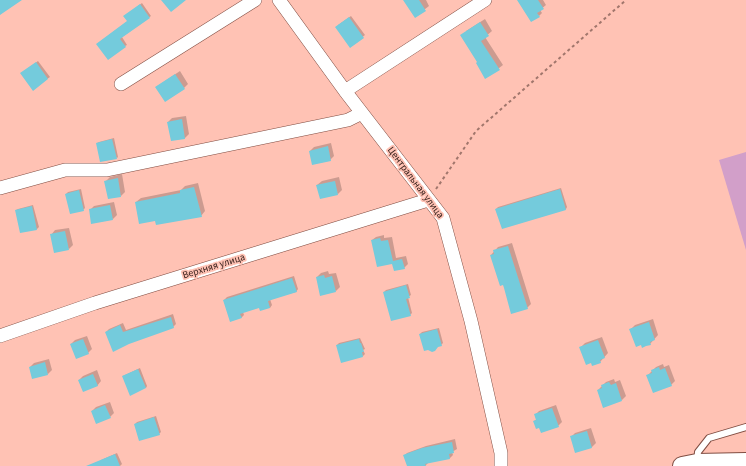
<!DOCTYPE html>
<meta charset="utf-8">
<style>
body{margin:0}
canvas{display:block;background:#ffc2b4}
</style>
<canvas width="746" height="466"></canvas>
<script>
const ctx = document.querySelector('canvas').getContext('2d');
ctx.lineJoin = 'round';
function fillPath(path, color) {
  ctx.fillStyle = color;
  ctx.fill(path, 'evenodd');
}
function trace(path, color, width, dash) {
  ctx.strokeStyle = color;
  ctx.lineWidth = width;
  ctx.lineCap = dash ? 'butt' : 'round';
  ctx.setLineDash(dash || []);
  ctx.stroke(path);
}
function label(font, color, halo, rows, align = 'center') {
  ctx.font = font + ' "Source Sans 3",sans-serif';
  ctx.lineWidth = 3.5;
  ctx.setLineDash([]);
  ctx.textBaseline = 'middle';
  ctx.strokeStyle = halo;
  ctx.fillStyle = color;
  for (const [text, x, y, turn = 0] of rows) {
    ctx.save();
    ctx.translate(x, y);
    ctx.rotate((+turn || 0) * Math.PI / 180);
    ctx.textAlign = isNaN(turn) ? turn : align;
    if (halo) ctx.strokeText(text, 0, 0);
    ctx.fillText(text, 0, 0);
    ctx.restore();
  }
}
fillPath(new Path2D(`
 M746,152V250L719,160Z`), '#d29fc9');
fillPath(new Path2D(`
 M409,0H426L429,6L415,17Z
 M519,0H543L546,5L540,10L542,13L539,16Z
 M142,3L151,16L122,37L127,45L125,46L97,44L128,21L126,15Z
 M351,16L365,35L350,47L338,25Z
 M485,19L492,31L485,37L503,65L486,78L466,31Z
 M38,61L50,77L33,89L23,72Z
 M180,71L188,84L184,88L156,87Z
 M186,116L189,134L185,138L172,140L168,122L172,118Z
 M114,138L118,157L117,158L97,143L99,142Z
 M331,143L334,156L330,160L310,151L314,147Z
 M122,174L125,192L121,196L106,181L110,177Z
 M339,177L342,190L338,194L317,185L322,181Z
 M198,183L205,211L201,216L156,219L136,202L141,198L181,190L185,186Z
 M561,188L567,207L566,209H496L498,207Z
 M81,189L85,208L83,210L66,194L68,192Z
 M114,202L117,215L113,219L90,210L94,206Z
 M33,205L39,227L37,229L21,232L16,210L18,209Z
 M69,228L73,245L69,249L51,235L55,230Z
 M384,235V238L392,237L396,258L406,256L408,264L404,268L393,262L372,240L376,237Z
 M512,243L531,304L527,308L505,288L491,255L498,247Z
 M328,271L329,274L336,273L340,287L336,291L317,277L321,273Z
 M294,276L298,289L296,292L270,299L272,305L270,308L260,306L243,312L244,315L241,318L224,300L227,297Z
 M408,284L411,295L408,297L412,313L410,315L384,292L386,290Z
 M173,314L176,324L173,327L128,343L106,332L109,329L123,323L126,330Z
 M653,319L658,335L650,344L631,329L635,325Z
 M439,328L443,343L441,345L438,346L420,334L422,332Z
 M87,336L92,349L88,353L71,344L75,340Z
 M602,337L608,353L600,362L581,347L585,343Z
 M360,338L365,349L363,350L365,354L363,356L337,345L339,343Z
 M49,359L52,370L48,374L30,367L34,363Z
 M663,364L664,367L669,365L675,381L671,385L648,375L656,367Z
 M140,368L147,386L146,388L123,376Z
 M97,370L101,381L97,386L79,380L83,376Z
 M614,379L615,382L620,380L626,396L622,400L598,390L606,382Z
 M110,402L114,413L110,417L92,411L96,407Z
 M556,405L562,422L558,426L540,427L534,421L537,419L535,415L539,411Z
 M156,416L161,432L159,434L135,424L137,422Z
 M591,428L596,443L592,447L576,452L571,437L575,433Z
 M455,439L457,449L452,452L453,455L450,458L429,462L425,466H408L404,456L407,453L426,446Z
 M117,453L122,464L120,466H104L101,460Z`), '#0003');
fillPath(new Path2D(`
 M0,0H22L0,15Z
 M161,0H186L171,12Z
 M403,0H419L426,11L415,18Z
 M517,0H538L544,9L537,13L540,17L531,22Z
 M140,4L150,18L120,39L126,47L108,60L96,44L127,21L123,16Z
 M349,17L364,38L350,48L335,27Z
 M480,22L489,36L481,41L500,70L485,79L476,63L477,62L460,35Z
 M36,62L48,79L33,91L20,73Z
 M175,74L185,89L165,102L155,87Z
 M182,119L185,139L171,141L167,122Z
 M112,139L117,159L100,162L96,143Z
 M328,146L331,161L312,165L309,151Z
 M118,178L121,197L108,199L104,181Z
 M335,181L338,195L320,199L316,185Z
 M194,187L202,217L156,225L155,221L139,224L135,202L180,193V190Z
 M560,189L566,210L502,229L495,209Z
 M79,190L84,211L70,214L65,194Z
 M110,205L113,220L91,224L89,209Z
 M32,206L37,230L20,233L15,210Z
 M65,231L69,250L54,253L50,234Z
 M380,238L381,241L388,240L393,261L402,259L405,269L394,271L392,264L377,267L371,240Z
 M508,246L528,309L511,314L504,288L503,285L500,286L490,255L494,254L493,250Z
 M324,275L325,278L332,276L336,292L320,296L316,277Z
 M292,278L297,292L268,301L270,308L260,311L259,308L240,314L242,318L230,322L223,300Z
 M406,285L410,298L406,299L411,316L391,321L383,292Z
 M171,317L174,328L129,344L113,352L105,332L120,325L123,332Z
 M649,322L655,340L650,342L651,345L646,346L642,348L641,345L636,347L629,329Z
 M437,329L442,346L438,347L435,351L432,352L428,350L424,351L419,334Z
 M83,339L89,354L76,359L70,344Z
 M359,339L360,343H361L364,352H362L363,357L341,363L336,345Z
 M598,340L605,358L600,360L601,363L592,366L591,363L586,365L579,347Z
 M45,362L48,375L32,379L29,367Z
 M659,367L660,370L665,368L672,386L653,393L646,375L652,373L651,370Z
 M138,369L146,388L130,396L122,376Z
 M93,374L98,386L83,392L78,380Z
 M609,382L611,385L616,383L622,401L603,408L597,390L602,388L601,385Z
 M105,405L111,418L96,424L91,411Z
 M552,408L559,427L541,433L539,428L536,429L533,421L536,420L534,414Z
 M154,417L160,435L139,441L134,424Z
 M587,431L592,448L575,453L570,436Z
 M452,442L454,453L449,454L450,459L425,464L426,466H407L403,455L422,448Z
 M115,454L120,466H86Z`), '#74cbdc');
const lane = new Path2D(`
 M697,462L698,452L709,438L746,427`);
const street = new Path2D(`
 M279,0L345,91L443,218L471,321L501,453V466
 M121,84L255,0
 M345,91L485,0
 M0,188L65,170H107L348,120L362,113
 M0,336L95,303L428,200`);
const secondary = new Path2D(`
 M682,466L697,463L746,462`);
trace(lane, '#814d42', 8);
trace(street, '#814d42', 14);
trace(secondary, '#814d42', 20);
trace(new Path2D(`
 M436,189L476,131L626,0`), '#a1766c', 2, [3, 3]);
trace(lane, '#fff', 6);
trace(street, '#fff', 13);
trace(secondary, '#fff', 18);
label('10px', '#39221d', '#ffc2b4', [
 ["Центральная улица",415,183,53],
 ["Верхняя улица",214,267,-17]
]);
</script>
